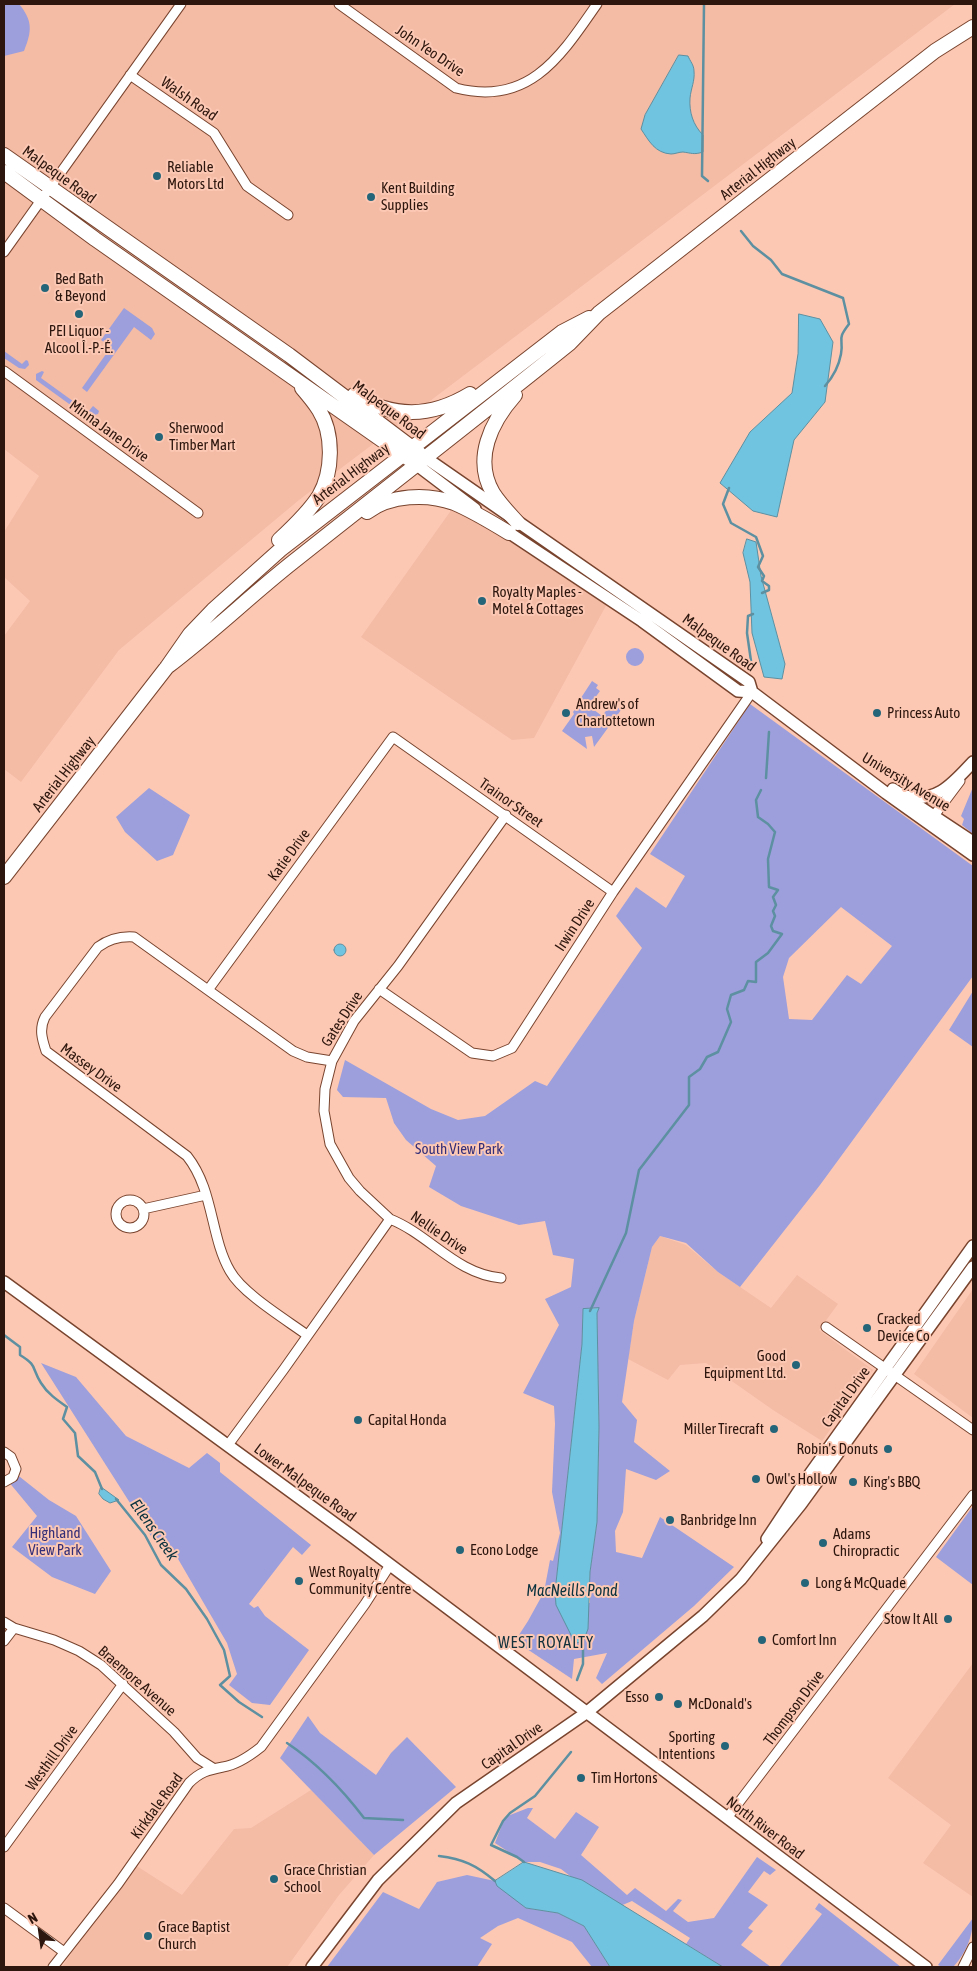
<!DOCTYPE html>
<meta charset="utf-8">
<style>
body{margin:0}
#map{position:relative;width:977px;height:1971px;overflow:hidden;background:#fcc8b4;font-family:"Asap Condensed",sans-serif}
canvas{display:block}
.frame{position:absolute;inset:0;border:5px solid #2d160d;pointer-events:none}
.north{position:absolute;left:15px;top:1906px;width:50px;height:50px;-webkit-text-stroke:4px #fcc8b4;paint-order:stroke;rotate:330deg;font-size:14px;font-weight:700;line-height:20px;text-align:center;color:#2d160d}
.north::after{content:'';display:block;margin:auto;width:18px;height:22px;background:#2d160d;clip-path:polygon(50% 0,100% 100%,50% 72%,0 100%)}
</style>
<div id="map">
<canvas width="977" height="1971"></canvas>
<div class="frame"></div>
<div class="north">N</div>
</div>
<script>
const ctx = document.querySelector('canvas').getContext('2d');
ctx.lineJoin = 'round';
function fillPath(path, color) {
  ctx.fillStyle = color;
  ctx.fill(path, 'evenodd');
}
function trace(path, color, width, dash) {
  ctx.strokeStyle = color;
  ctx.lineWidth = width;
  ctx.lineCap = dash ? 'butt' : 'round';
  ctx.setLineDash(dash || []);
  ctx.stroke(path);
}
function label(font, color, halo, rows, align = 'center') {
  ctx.font = font + ' "Asap Condensed",sans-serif';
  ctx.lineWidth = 4;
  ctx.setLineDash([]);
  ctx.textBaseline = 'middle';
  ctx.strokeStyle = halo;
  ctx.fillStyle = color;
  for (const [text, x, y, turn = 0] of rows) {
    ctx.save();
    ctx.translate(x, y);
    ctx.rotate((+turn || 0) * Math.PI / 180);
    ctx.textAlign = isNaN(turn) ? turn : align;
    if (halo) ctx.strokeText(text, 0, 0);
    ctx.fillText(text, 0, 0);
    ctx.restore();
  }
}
fillPath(new Path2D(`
 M4,4H955L299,500L119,650L21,782L4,769V636L30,601L4,577V532L39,476L4,449Z
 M457,502L608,602L534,738L512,740L361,637Z
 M660,1236L686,1245L718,1272L771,1308L797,1275L838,1304L819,1330L873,1370L822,1441L773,1410L706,1363L680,1365L668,1380L628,1359L634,1321L652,1247Z
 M973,1289V1418L914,1374Z
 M973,1663V1897L923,1863L951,1825L888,1778Z
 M311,1790L374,1855L339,1895L287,1967H62L132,1863L182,1895L234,1829L251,1828Z`), '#f4bba5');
fillPath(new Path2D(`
 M4,4H19C33,21 32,31 24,51L4,56Z
 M124,308L152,328L155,334L151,340L134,327L87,392L82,388L111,347L101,340Z
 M4,351L22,364L26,360L28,361L29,365L25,369L19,368L4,358Z
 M42,371L44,372L41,378L88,412L93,406L99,411L98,414L90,416L83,414L36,380V374Z
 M626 657a9 9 0 1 1 18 0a9 9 0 1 1-18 0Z
 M592,681L598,685L596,688L600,691L589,706L602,716L612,703L621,710L594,747L592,736L585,737L587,749L562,731L574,714L573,712L576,708L577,709L580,706L577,704Z
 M750,704L973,866V976L820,1185L740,1287L718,1272L686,1243L660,1236L652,1247L634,1321L622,1402L637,1420L634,1442L670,1471L656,1480L626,1469L623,1512L615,1531L616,1552L642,1558L660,1517L734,1567L694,1606L602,1684L596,1678L607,1653L574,1659L572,1679L515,1641L528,1621L544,1592L550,1560L553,1561L560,1533L552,1492L555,1424L554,1406L523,1393L559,1325L545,1299L571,1287L574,1259L553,1255L545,1221L519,1225L461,1206L429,1187L436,1166L406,1140L394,1123L386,1098L343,1097L337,1090L345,1060L431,1109L458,1120L485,1116L535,1081L547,1086L642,948L616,916L636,887L666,908L685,876L650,854ZM841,907L892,946L861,984L847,975L812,1020L789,1019L783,977L789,958ZM598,1308L597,1313L599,1427L597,1522L590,1572V1603L555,1592L582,1344L583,1309Z
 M973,787V834L962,825L964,819L961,816Z
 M149,788L190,815L173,855L157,861L125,832L116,817Z
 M973,991V1047L949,1030Z
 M41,1363L76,1377L126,1436L189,1468L207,1453L220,1463V1472L311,1545L302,1555L293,1547L249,1604L254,1608L258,1606L265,1616L309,1650L270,1705L252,1703L229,1685L237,1674L227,1643L174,1552L151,1536Z
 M15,1473L49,1500L76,1516L111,1571L95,1594L52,1577L12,1547L37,1516L8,1481Z
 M973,1506V1585L936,1557Z
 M308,1716L320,1733L376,1775L391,1753L407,1737L456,1787L374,1855L280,1758Z
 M528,1808H533L527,1818L555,1839L576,1812L599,1827L581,1855L627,1895L635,1888L666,1911L678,1899L682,1900L673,1911L688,1922L714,1918L757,1857L776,1870L770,1875L764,1871L748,1892L768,1905L748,1928L753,1931L741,1945L771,1967H723L686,1944L690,1938L632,1901L613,1909L561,1869L540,1862H524L495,1843L505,1817Z
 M467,1875L495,1881L526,1908L558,1913L584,1926L610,1967H592L572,1942L518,1918L498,1926L480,1938L492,1944L477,1967H327L383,1892L419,1909L437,1882Z
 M819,1903L901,1967H779L822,1914L815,1909Z
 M973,1918C973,1936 966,1953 954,1966L942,1967L938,1965Z`), '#9c9fdc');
const water = new Path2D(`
 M679,55L688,56C690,61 694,65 694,71C695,81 691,88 690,98C689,112 693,125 703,135V152C694,155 691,153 683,152C679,152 675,154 671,154C655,153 649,141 641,129L645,115Z
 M799,314L820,319L833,342L825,402L794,440L777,517L753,511L720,483L750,432L792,393L798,354Z
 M747,539L756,542L761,576L785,664L782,679L764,677L752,633L750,582L743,553Z
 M334 950a6 6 0 1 1 12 0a6 6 0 1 1-12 0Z
 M599,1308L597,1313L599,1427L597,1522L590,1572L588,1629L583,1642L575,1643L556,1605L555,1592L582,1344L583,1309Z
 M101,1487L119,1500L110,1503L103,1499L99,1494Z
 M524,1862L582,1880L723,1967H610L584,1926L558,1913L526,1908L497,1886L495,1881Z`);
fillPath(water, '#71c4e0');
trace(water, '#5d90a1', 1);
trace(new Path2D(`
 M704,4L702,176L708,181
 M741,231L753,246L771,260L782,274L843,298L849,324C836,341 844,337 841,354C839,365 833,377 825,386
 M729,488L723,504L731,523L756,537L763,556L758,567L764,576L762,581L769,586V590L762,593
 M751,661L747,633L748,616L753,614
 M766,778L769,732
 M590,1311L626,1233L639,1170L689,1105V1077L700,1069L707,1057L718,1052L731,1022L727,1009L731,995L744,990L748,981L756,982V962L768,953L782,934L773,931L771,926L775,916L773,911L776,905L773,897L778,890L769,887L768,859L775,832L768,824L758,817L756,800L761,790
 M4,1335L20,1347V1355C38,1366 31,1367 41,1383C47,1393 57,1400 67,1407L63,1419L75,1433L78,1456L95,1472L102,1489
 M116,1499L145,1535L161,1565L186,1589L207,1619L224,1650L230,1676L220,1685L239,1702L262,1717
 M577,1680L583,1664V1640
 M287,1743C317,1763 342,1789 364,1818L403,1820
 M439,1856C463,1859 476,1865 495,1881
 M524,1862L517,1857L491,1845L503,1821L510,1813L535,1796L571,1752`), '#5d90a1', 2.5);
const minor = new Path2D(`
 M339,4L456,88C529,107 561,56 597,4
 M130,75L214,133L247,186L288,215
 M4,252L181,4
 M4,371L198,513
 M930,821L960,781
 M379,989L472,1053L493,1056L512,1048L613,892L752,692
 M208,990L393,737L613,892
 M116 1214a14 14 0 1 1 28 0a14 14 0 1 1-28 0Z
 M143,1209L206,1195
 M390,1219C430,1235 456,1274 501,1278
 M826,1327L973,1430
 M307,1335C285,1319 242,1293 230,1271C210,1236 214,1190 187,1156L46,1051C42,1039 39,1029 45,1017L98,947C109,939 120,936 134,937L293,1051L307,1057L332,1061
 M228,1445L284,1369L390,1219L360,1191L349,1178L330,1144L324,1111L325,1089L332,1061L354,1021L398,966L506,815
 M4,1452L11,1457L16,1469L13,1477L4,1482
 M4,1622L14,1628L54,1640L79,1651L101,1665L174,1732L197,1758L213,1768
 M4,1641L14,1628
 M727,1818L973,1495
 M4,1847L123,1684
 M4,1908L64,1952
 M53,1967L118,1884L189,1783C200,1772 208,1770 223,1767C236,1765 251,1755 261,1747L365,1604L390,1565
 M963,1967L973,1947`);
const major = new Path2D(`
 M426,458L749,682L752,692
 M417,465L475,509
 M502,528L642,621L738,691L752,692L886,793L973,855
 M893,789L973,842
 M906,796C938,803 953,783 973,762
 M4,1282L353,1537L926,1967
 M767,1539L810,1474L973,1246
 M312,1967L378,1880L456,1803L586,1713L703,1616L741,1579L801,1504L973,1267`);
const highway = new Path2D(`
 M4,155L289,355L419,453
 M4,172L95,239L409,459
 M354,395C394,418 430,418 470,394
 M515,395C491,422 473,459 493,493C500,504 509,513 518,523
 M367,512C390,495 427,493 454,503C473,511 491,522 509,533
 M279,540C293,527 309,512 319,496C333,472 334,434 319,410C314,402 308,395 302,388
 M167,667C211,634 250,596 293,562C385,489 478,417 570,343L599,313L935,51L973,27
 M4,877L167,667L190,634L213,610L280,550L562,332L589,318`);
trace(minor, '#79442e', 11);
trace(major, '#79442e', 14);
trace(highway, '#79442e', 16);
trace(minor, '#fff', 9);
trace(major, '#fff', 11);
trace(highway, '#fff', 14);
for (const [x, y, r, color] of [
 [157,176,5,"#246579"],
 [371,197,5,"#246579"],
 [45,288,5,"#246579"],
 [79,314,5,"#246579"],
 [159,437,5,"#246579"],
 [482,601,5,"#246579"],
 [566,713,5,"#246579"],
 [877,713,5,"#246579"],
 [867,1328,5,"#246579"],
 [796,1365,5,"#246579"],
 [358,1420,5,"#246579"],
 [774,1429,5,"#246579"],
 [888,1449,5,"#246579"],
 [756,1479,5,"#246579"],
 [853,1482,5,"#246579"],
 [670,1520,5,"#246579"],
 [823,1543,5,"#246579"],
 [460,1550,5,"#246579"],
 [299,1581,5,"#246579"],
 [805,1583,5,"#246579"],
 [948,1619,5,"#246579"],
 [762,1640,5,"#246579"],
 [659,1697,5,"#246579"],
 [678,1704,5,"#246579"],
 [725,1746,5,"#246579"],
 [581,1778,5,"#246579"],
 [274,1879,5,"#246579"],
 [148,1936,5,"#246579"]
]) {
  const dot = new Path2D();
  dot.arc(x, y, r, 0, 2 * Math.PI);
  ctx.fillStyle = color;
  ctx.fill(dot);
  trace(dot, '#fcc8b4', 2);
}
label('15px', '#2d160d', '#fcc8b4', [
 ["John Yeo Drive",430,51,34],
 ["Walsh Road",189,99,35],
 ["Arterial Highway",758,169,-38],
 ["Malpeque Road",59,175,36],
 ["Malpeque Road",389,410,37],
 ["Minna Jane Drive",109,431,36],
 ["Arterial Highway",351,474,-37],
 ["Malpeque Road",719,643,36],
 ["Arterial Highway",64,774,-52],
 ["University Avenue",906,782,31],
 ["Trainor Street",511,803,35],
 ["Katie Drive",289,855,-54],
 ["Irwin Drive",575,925,-57],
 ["Gates Drive",342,1019,-57],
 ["Massey Drive",91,1068,36],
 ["Nellie Drive",439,1233,34],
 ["Capital Drive",846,1397,-54],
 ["Lower Malpeque Road",305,1483,36],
 ["Braemore Avenue",137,1681,41],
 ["Thompson Drive",794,1708,-53],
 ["Capital Drive",512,1746,-35],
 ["Westhill Drive",52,1758,-54],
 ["Kirkdale Road",157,1806,-54],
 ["North River Road",765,1828,37]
]);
label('15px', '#2d160d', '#fcc8b4', [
 ["Reliable",167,167],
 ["Motors Ltd",167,184],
 ["Kent Building",381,188],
 ["Supplies",381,205],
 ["Bed Bath",55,279],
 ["& Beyond",55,296],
 ["PEI Liquor -",79,331,"center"],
 ["Alcool Î.-P.-É.",79,348,"center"],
 ["Sherwood",169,428],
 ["Timber Mart",169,445],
 ["Royalty Maples -",492,592],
 ["Motel & Cottages",492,609],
 ["Andrew's of",576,704],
 ["Charlottetown",576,721],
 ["Princess Auto",887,713],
 ["Cracked",877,1319],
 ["Device Co",877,1336],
 ["Good",786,1356,"right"],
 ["Equipment Ltd.",786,1373,"right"],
 ["Capital Honda",368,1420],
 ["Miller Tirecraft",764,1429,"right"],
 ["Robin's Donuts",878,1449,"right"],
 ["Owl's Hollow",766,1479],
 ["King's BBQ",863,1482],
 ["Banbridge Inn",680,1520],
 ["Adams",833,1534],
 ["Chiropractic",833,1551],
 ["Econo Lodge",470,1550],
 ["West Royalty",309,1572],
 ["Community Centre",309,1589],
 ["Long & McQuade",815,1583],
 ["Stow It All",938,1619,"right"],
 ["Comfort Inn",772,1640],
 ["Esso",649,1697,"right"],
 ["McDonald's",688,1704],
 ["Sporting",715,1737,"right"],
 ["Intentions",715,1754,"right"],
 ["Tim Hortons",591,1778],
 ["Grace Christian",284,1870],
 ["School",284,1887],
 ["Grace Baptist",158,1927],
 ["Church",158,1944]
], 'left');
label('15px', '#352f78', '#fcc8b4', [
 ["South View Park",459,1149],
 ["Highland",55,1533],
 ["View Park",55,1550]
]);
label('italic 16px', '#09323e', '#fcc8b4', [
 ["Ellens Creek",154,1530,55],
 ["MacNeills Pond",572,1591]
]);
ctx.letterSpacing = '1px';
label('16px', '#12313b', '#fcc8b4', [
 ["WEST ROYALTY",546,1643]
]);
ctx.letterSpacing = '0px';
</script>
